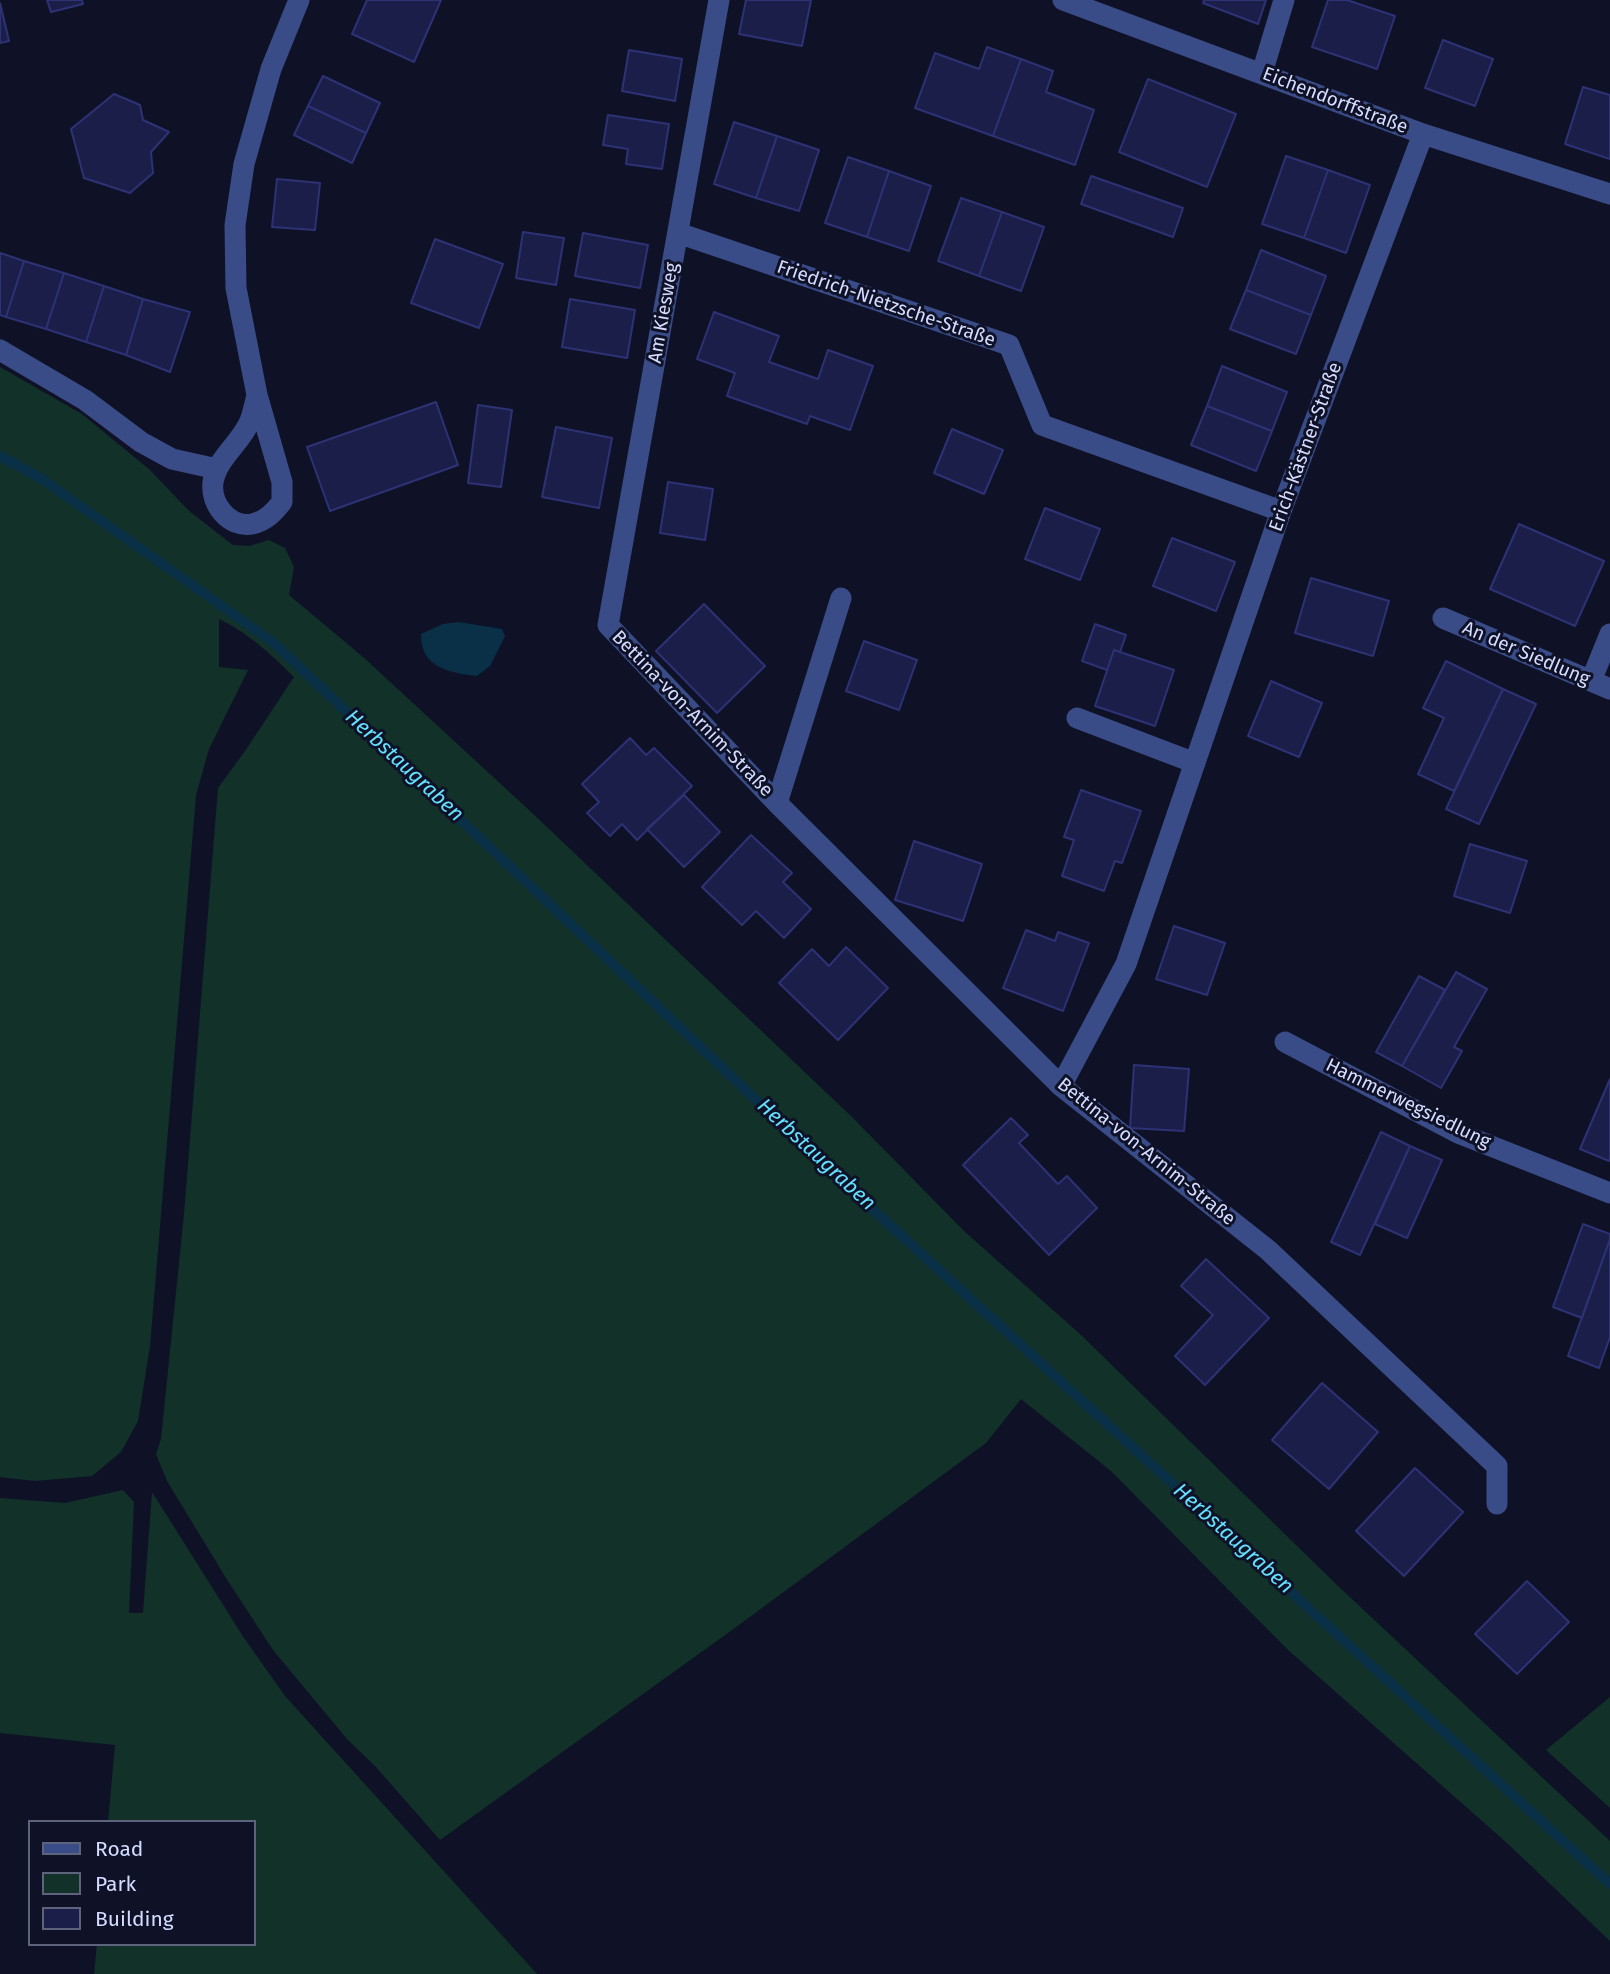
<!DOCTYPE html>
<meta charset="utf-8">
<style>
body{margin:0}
#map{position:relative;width:1610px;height:1974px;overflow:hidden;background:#0f1227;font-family:"Fira Sans",sans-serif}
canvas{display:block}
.legend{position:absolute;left:28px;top:1820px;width:228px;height:126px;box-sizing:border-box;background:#0f1227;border:2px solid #5e637d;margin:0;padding:9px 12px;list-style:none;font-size:21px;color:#d5dcff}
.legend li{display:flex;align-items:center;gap:14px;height:35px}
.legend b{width:35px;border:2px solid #5e637d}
</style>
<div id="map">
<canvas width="1610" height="1974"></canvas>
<ul class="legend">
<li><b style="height:9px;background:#3a4c87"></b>Road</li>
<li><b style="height:19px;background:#123128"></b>Park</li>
<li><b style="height:19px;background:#1b1e49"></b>Building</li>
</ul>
</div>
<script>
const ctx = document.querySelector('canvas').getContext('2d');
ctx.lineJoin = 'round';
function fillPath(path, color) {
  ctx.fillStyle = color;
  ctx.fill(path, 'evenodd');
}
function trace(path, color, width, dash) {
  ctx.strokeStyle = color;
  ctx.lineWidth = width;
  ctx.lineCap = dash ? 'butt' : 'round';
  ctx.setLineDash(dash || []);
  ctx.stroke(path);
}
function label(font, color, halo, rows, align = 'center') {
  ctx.font = font + ' "Fira Sans",sans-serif';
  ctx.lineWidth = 6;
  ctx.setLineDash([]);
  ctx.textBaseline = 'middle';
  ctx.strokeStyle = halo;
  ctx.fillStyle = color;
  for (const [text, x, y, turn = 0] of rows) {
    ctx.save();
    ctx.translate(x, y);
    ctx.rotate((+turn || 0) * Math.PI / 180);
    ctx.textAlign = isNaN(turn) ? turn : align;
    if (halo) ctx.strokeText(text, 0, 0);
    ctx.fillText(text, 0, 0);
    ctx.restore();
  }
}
fillPath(new Path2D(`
 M0,367L82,414L150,470L189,511L233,545L249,546L269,540L285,548L294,567L289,595L363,657L529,810L853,1118L965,1232L1080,1334L1337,1585L1610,1841V1941L1507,1843L1287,1649L1111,1471L1021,1399L986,1443L732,1630L440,1840L376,1767L347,1739L273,1650L226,1578L167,1481L156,1454L161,1439L184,1214L218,788L245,751L294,677C272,655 247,632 219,619V667L248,670L209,749L196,795L150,1346L138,1421L121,1452L92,1476L35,1481L0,1477Z
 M123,1490L134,1502L129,1613H143L152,1492L244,1638L285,1696L537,1974H94L97,1944H254V1822H108L115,1745L0,1733V1498L65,1503Z
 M1610,1697V1808L1546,1750Z`), '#123128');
fillPath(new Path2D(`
 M459,622L502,629L505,636L490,666L477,676C451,673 420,668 421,634L443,624Z`), '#093046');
trace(new Path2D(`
 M0,456L42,479L274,643L845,1184L1610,1884`), '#093046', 10);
const building = new Path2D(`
 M47,0H82L83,4L51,12Z
 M367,0H441L414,62L352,34Z
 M746,0H811L802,46L739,34Z
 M1204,0H1266L1258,24L1203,3Z
 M1328,0H1347L1395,16L1377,69L1312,47Z
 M0,3L9,41L0,43Z
 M1443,40L1493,59L1475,106L1425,88Z
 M987,47L1021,59L993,136L915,108L935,53L979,69Z
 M629,50L682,59L675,101L622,91Z
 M1021,59L1053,71L1046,92L1094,110L1075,165L993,136Z
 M323,76L380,103L366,133L308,106Z
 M1148,79L1236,114L1207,187L1119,152Z
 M1583,87L1610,95V159L1565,144Z
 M114,94L140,105L143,120L169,132L151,152L153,173L130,193L84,178L71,129Z
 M308,106L366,133L352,163L294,135Z
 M608,115L669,124L662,169L626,164L628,149L603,145Z
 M734,122L777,136L756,198L714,184Z
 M777,136L819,150L799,211L756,198Z
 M1286,156L1328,170L1304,238L1262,224Z
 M848,157L889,171L867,237L825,223Z
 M1328,170L1370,185L1346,253L1304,238Z
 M889,171L931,186L909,251L867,237Z
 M1091,176L1183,208L1173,237L1081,204Z
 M277,179L320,183L315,230L272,227Z
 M961,198L1002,212L979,276L938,261Z
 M1002,212L1044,227L1021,291L979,276Z
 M523,232L564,238L556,285L516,278Z
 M583,233L648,245L640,288L575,276Z
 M435,239L503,264L479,328L411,303Z
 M1261,250L1326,276L1311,315L1246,290Z
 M0,253L24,261L6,317L0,315Z
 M24,261L64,273L46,329L6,317Z
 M64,273L104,286L86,342L46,329Z
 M104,286L143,299L126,355L86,342Z
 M1246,290L1311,315L1296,354L1230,329Z
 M143,299L190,312L170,372L126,355Z
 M570,299L635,310L627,358L562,347Z
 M714,312L779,336L769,362L818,379L828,350L873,366L850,430L810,416L807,424L727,396L735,373L697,359Z
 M1222,366L1287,392L1272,431L1207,406Z
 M436,402L458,465L330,511L307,447Z
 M478,405L512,410L501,487L468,483Z
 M1207,406L1272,431L1256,471L1191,445Z
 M556,427L612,438L599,508L542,497Z
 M952,429L1003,450L984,494L934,473Z
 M668,482L713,489L705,540L660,533Z
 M1045,508L1100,529L1080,580L1025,559Z
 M1519,524L1604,561L1575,626L1490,589Z
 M1172,538L1235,562L1216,611L1153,586Z
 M1311,578L1389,601L1373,656L1295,633Z
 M704,604L765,666L717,713L656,651Z
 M1095,624L1126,635L1120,652L1114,650L1107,670L1082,661Z
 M864,641L917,660L899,710L846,691Z
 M1114,650L1174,670L1155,726L1095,706Z
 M1446,661L1503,689L1454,791L1418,774L1444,718L1423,708Z
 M1271,681L1322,703L1299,757L1248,736Z
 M1503,689L1536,704L1479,824L1446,809Z
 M630,738L646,755L654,748L692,786L637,840L622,824L610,836L587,813L599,802L582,784Z
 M1081,790L1141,811L1122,863L1115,861L1104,891L1062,876L1074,840L1064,837Z
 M684,795L720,832L684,867L647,829Z
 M751,835L792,873L783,882L811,909L784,938L756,911L742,925L702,887Z
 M914,841L982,864L963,921L895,900Z
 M1470,844L1527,861L1510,913L1454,896Z
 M1174,926L1225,943L1207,995L1156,979Z
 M1026,930L1055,941L1058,932L1089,943L1063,1011L1003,988Z
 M846,947L888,988L838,1040L779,983L812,949L829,966Z
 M1456,972L1487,989L1454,1047L1462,1051L1441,1088L1402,1066Z
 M1419,976L1445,990L1402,1066L1376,1052Z
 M1134,1065L1189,1069L1184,1131L1130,1128Z
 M1610,1079V1158L1609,1161L1580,1149Z
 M1011,1118L1028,1135L1019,1143L1058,1184L1067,1176L1097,1208L1049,1255L963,1165Z
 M1381,1132L1410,1146L1360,1255L1331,1242Z
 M1410,1146L1442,1160L1407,1238L1375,1224Z
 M1583,1224L1610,1234V1239L1582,1318L1553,1307Z
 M1610,1239V1337L1599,1368L1568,1356Z
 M1206,1259L1269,1318L1205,1385L1175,1356L1213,1315L1181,1286Z
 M1322,1383L1378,1432L1329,1489L1272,1440Z
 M1415,1468L1463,1512L1404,1576L1356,1531Z
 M1527,1581L1569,1622L1517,1674L1475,1634Z`);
fillPath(building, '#1b1e49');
trace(building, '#2d3275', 2);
trace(new Path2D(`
 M719,0L608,625L777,803L1061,1086L1268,1250L1497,1466V1504
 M1063,0L1423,134L1610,194
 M1262,73L1284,0
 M678,233L1009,345L1042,425L1281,511
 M0,350L85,400L141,442L172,459L217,469
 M257,395C255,403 253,413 250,421C241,443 217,458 213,482C210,504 229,528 252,524C266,521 274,512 282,502V482L257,395L236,288L235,225L244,164L271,69L299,0
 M1443,618L1610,689
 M1591,681L1610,634
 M1077,718L1195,763
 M777,803L841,598
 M1285,1042L1458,1133L1610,1193
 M1061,1086L1126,964L1281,511L1423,134`), '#3a4c87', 21);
label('19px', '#d5dcff', '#0f1227', [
 ["Eichendorffstraße",1335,101,21],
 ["Friedrich-Nietzsche-Straße",886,304,19],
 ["Am Kiesweg",664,313,-80],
 ["Erich-Kästner-Straße",1306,447,-70],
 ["An der Siedlung",1526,654,23],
 ["Bettina-von-Arnim-Straße",692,714,46],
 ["Hammerwegsiedlung",1408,1104,26],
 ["Bettina-von-Arnim-Straße",1146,1152,39]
]);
label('italic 21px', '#63e1ff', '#0f1227', [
 ["Herbstaugraben",404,766,43],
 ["Herbstaugraben",816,1155,43],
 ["Herbstaugraben",1233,1539,42]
]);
</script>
